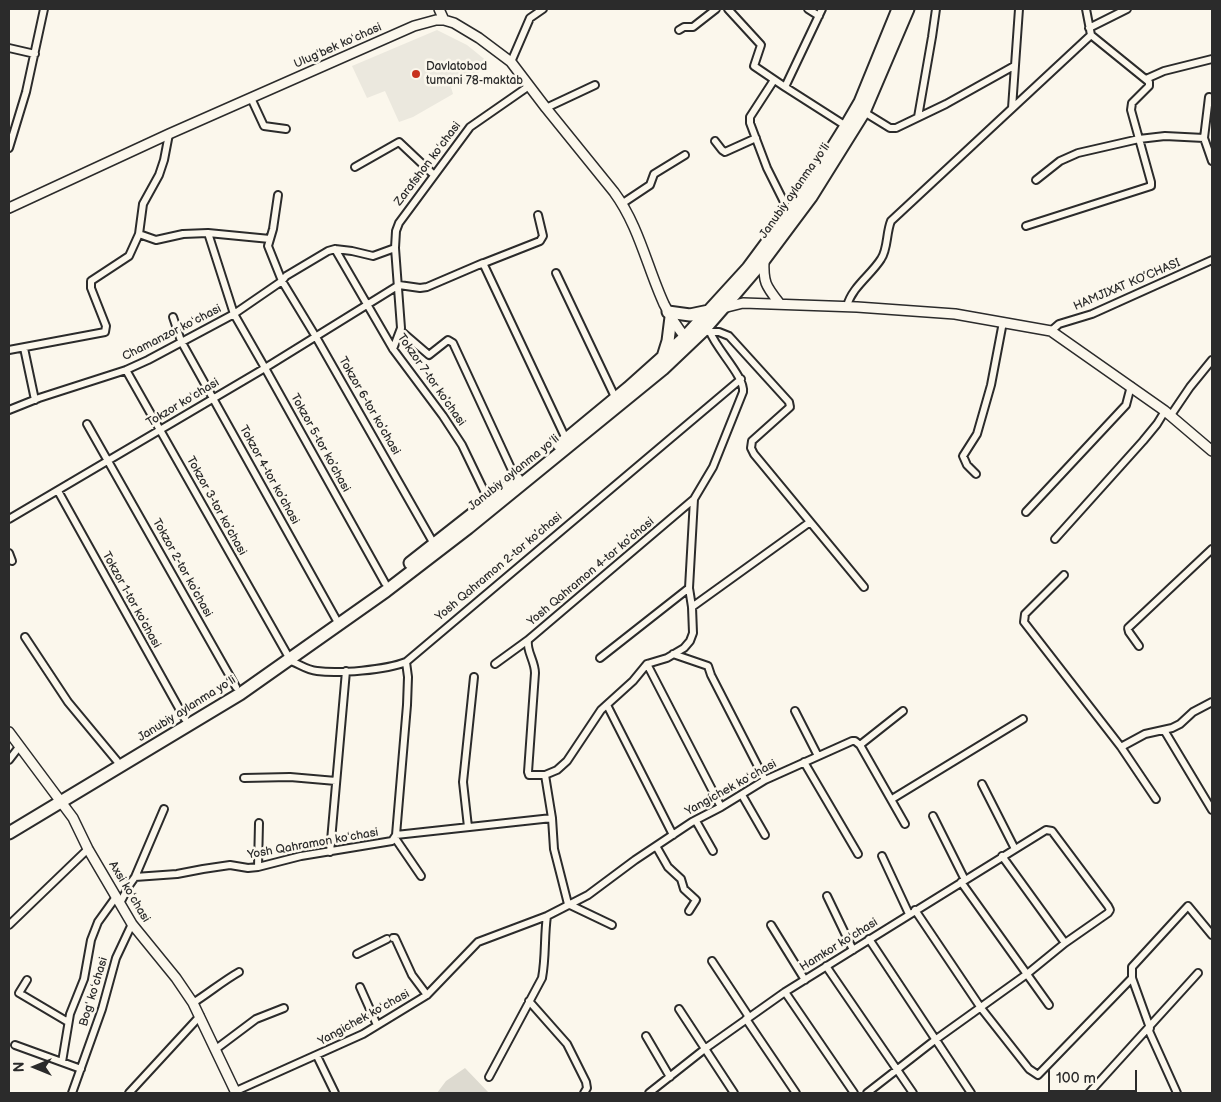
<!DOCTYPE html>
<meta charset="utf-8">
<style>
body{margin:0}
#map{position:relative;width:1221px;height:1102px;overflow:hidden;background:#fbf7ec;font-family:"Balsamiq Sans",sans-serif}
canvas{display:block}
.frame{position:absolute;inset:0;border:10px solid #2b2b2b;pointer-events:none}
.north{position:absolute;left:10px;top:1042px;width:50px;height:50px;-webkit-text-stroke:4px #fbf7ec;paint-order:stroke;rotate:270deg;font-size:14px;font-weight:700;line-height:20px;text-align:center;color:#2b2b2b}
.north::after{content:'';display:block;margin:auto;width:18px;height:22px;background:#2b2b2b;clip-path:polygon(50% 0,100% 100%,50% 72%,0 100%)}
.scale{position:absolute;left:1048px;top:1070px;width:89px;height:22px;box-sizing:border-box;border:2px solid #2b2b2b;border-top:0;padding-left:6px;font-size:15px;line-height:18px;white-space:nowrap;color:#2b2b2b;-webkit-text-stroke:4px #fbf7ec;paint-order:stroke}
</style>
<div id="map">
<canvas width="1221" height="1102"></canvas>
<div class="frame"></div>
<div class="north">N</div>
<div class="scale">100 m</div>
</div>
<script>
const ctx = document.querySelector('canvas').getContext('2d');
ctx.lineJoin = 'round';
function fillPath(path, color) {
  ctx.fillStyle = color;
  ctx.fill(path, 'evenodd');
}
function trace(path, color, width, dash) {
  ctx.strokeStyle = color;
  ctx.lineWidth = width;
  ctx.lineCap = dash ? 'butt' : 'round';
  ctx.setLineDash(dash || []);
  ctx.stroke(path);
}
function label(font, color, halo, rows, align = 'center') {
  ctx.font = font + ' "Balsamiq Sans",sans-serif';
  ctx.lineWidth = 5;
  ctx.setLineDash([]);
  ctx.textBaseline = 'middle';
  ctx.strokeStyle = halo;
  ctx.fillStyle = color;
  for (const [text, x, y, turn = 0] of rows) {
    ctx.save();
    ctx.translate(x, y);
    ctx.rotate((+turn || 0) * Math.PI / 180);
    ctx.textAlign = isNaN(turn) ? turn : align;
    if (halo) ctx.strokeText(text, 0, 0);
    ctx.fillText(text, 0, 0);
    ctx.restore();
  }
}
fillPath(new Path2D(`
 M437,30L467,45L488,62L469,83L451,87L453,94L413,117L399,122L385,91L367,98L352,66Z`), '#ebe8de');
fillPath(new Path2D(`
 M465,1068L489,1093H437L446,1081Z`), '#dddad0');
const street = new Path2D(`
 M728,9L761,45L754,66L785,87
 M808,9L819,16
 M822,9L785,87L846,126
 M1089,28L1127,9
 M679,30L684,27H693L716,9
 M9,48L35,54
 M511,62L530,18L543,9
 M1146,79L1164,71L1212,59
 M774,80L750,117V123L767,168L789,212
 M1209,97L1204,138L1212,161
 M251,98L264,126L286,129
 M546,108L595,85
 M1012,108L1019,9
 M864,112L890,128H896L946,104L1014,66
 M918,117L932,37L936,9
 M715,141L722,150L725,152L756,138
 M9,148L26,92L44,9
 M355,167L399,142L434,175
 M1036,180L1060,161L1078,153L1139,139L1165,136L1204,138
 M278,195L273,229L268,246L282,281L316,337L434,544
 M623,203L650,185L654,174L685,155
 M1026,226L1151,186V182L1131,110L1132,103L1149,86V82L1091,35
 M208,233L234,314L265,368L385,583
 M139,234L156,240L183,234L208,233L270,239
 M335,249L393,349L443,416L462,445L489,501
 M479,265L540,241L543,236L538,215
 M556,273L615,397
 M847,306C852,287 871,275 881,259C888,249 886,233 891,221L1091,35L1086,9
 M173,317L181,341L336,619
 M1051,331L1059,324L1092,314L1212,260
 M708,332H719L729,336L789,402L790,407L752,441L751,448L754,454L864,587
 M400,334L401,331L429,355L448,340L453,343L516,479
 M24,348L35,400
 M393,349L401,328L395,248L396,231L399,223L470,127L529,86
 M9,350L105,332L106,326L91,288V281L129,256L139,234L143,204L159,175L164,160L169,134
 M126,370L287,654
 M9,410L39,398L126,370L148,360L234,314L282,281L286,276L328,251L335,249L352,251L373,256L395,248
 M1171,415L1190,387L1212,360
 M87,424L236,687
 M976,474L967,465L963,456L977,434L991,385L1003,322
 M58,491L185,719
 M694,499L528,640C526,651 535,661 535,673L528,772L529,775H545L557,770L567,761L601,710L633,681L647,664L667,658L684,648L690,641L693,633L692,607L689,588L694,499L713,467L743,392C745,377 717,350 710,332
 M1026,512L1126,405L1131,386
 M9,519L265,368L399,285L420,288L427,287L483,263L566,439
 M1055,539L1143,441L1157,424L1165,411
 M9,553L12,561
 M1064,575L1025,614L1024,622L1121,747L1156,799
 M692,607L810,522
 M25,637L68,702L117,761
 M1139,646L1129,632L1128,628L1212,549
 M673,654L708,666L711,675L765,780
 M600,658L689,588
 M288,660C298,663 306,670 317,671C338,674 386,670 406,662
 M495,664L528,640
 M647,664L721,807
 M607,705L673,835
 M795,711L818,756
 M1164,730L1212,810
 M860,745L903,711
 M1121,747L1145,734L1172,728L1180,724L1193,712L1212,702
 M9,760L19,747
 M804,762L858,854
 M545,775L552,818L554,849L568,904L612,925
 M244,778L290,777L336,781
 M982,784L1015,849
 M742,795L765,835
 M892,799L1023,719
 M933,816L965,880
 M696,821L713,851
 M468,827L463,782L474,677
 M396,835L407,705L408,677L406,662L741,379
 M395,838L421,876
 M656,846L668,867L681,879L684,889L696,900L689,911
 M330,852L346,671
 M882,856L909,914
 M1002,856L1065,943
 M258,867L259,823
 M135,877L164,809
 M961,882L1049,1005
 M827,896L853,950
 M120,903L130,884L135,877L177,874L203,869L230,865L248,868L258,867L301,856L386,842L392,841L396,835L552,818
 M915,910L981,1008L1029,1069L1038,1075L1132,978
 M9,925L88,849
 M771,925L805,980
 M393,938H395L412,975L427,995
 M869,939L971,1093
 M357,954L387,939
 M712,961L749,1017
 M826,966L913,1093
 M27,980L19,993L68,1022
 M360,987L377,1025
 M785,992L854,1093
 M529,1001L567,1044L586,1082L587,1088L584,1093
 M193,1003C209,993 223,981 239,972
 M679,1009L734,1093
 M746,1019L796,1093
 M646,1036L670,1077
 M15,1045L81,1069
 M216,1049L256,1019L284,1008
 M317,1056L335,1093
 M62,1062L70,1014L84,979L91,940L98,922L116,897
 M489,1077L542,978C546,957 544,936 547,916
 M236,1091L363,1034L427,995L478,942L547,916L588,895L635,860L692,822L721,807L765,780L852,741H855L860,745L905,824
 M72,1093L102,1009L116,958L132,924
 M129,1093L200,1016
 M649,1093L706,1048L785,992L1046,830L1052,831L1108,906L1110,910L1108,913L1065,943L1027,974L935,1040L867,1093
 M1089,1093L1198,973
 M1177,1093L1149,1031L1150,1028L1132,978V967L1188,906L1212,935`);
const secondary = new Path2D(`
 M439,9L444,20
 M9,208L169,134L414,26L436,20H444L454,23L479,38L511,62L546,108L614,192C639,226 647,267 664,304C670,316 677,327 685,337
 M764,260C763,283 766,286 780,304
 M723,308L743,303L857,307L955,314L1051,331L1165,411L1212,451
 M9,732L73,818L88,849L132,924L176,978L193,1003L236,1093`);
const highway = new Path2D(`
 M668,312L690,315L709,311
 M663,357L668,341L671,317
 M559,445L628,388L685,337L748,268L808,187L846,126L860,102L898,9
 M410,563L517,479
 M9,833L240,694L386,591L468,528L663,369L703,331L723,308L764,260L811,197L864,112L908,9`);
trace(street, '#2b2b2b', 10);
trace(secondary, '#2b2b2b', 12);
trace(highway, '#2b2b2b', 15);
trace(street, '#fbf7ec', 6);
trace(secondary, '#fbf7ec', 9);
trace(highway, '#fbf7ec', 11);
for (const [x, y, r, color] of [
 [416,74,5,"#c8321e"]
]) {
  const dot = new Path2D();
  dot.arc(x, y, r, 0, 2 * Math.PI);
  ctx.fillStyle = color;
  ctx.fill(dot);
  trace(dot, '#fbf7ec', 2);
}
label('12px', '#2b2b2b', '#fbf7ec', [
 ["Ulugʻbek koʻchasi",338,46,-24],
 ["Zarafshon koʻchasi",428,164,-53],
 ["Janubiy aylanma yoʻli",795,191,-55],
 ["HAMJIXAT KO’CHASI",1127,285,-23],
 ["Chamanzor koʻchasi",172,333,-27],
 ["Tokzor 7-tor koʼchasi",431,380,55],
 ["Tokzor koʻchasi",183,403,-31],
 ["Tokzor 6-tor koʼchasi",369,406,60],
 ["Tokzor 5-tor koʼchasi",320,443,61],
 ["Janubiy aylanma yoʻli",514,473,-39],
 ["Tokzor 4-tor koʼchasi",269,475,61],
 ["Tokzor 3-tor koʼchasi",216,506,61],
 ["Yosh Qahramon 2-tor koʼchasi",499,567,-40],
 ["Tokzor 2-tor koʼchasi",182,568,61],
 ["Yosh Qahramon 4-tor koʼchasi",591,572,-40],
 ["Tokzor 1-tor koʼchasi",131,600,61],
 ["Janubiy aylanma yoʻli",187,709,-32],
 ["Yangichek koʻchasi",731,788,-29],
 ["Yosh Qahramon koʻchasi",313,844,-10],
 ["Axsi koʻchasi",129,892,59],
 ["Hamkor koʻchasi",839,945,-32],
 ["Bogʻ koʻchasi",94,992,-73],
 ["Yangichek koʻchasi",364,1018,-29]
]);
label('12px', '#2b2b2b', '#fbf7ec', [
 ["Davlatobod",426,67],
 ["tumani 78-maktab",426,81]
], 'left');
</script>
